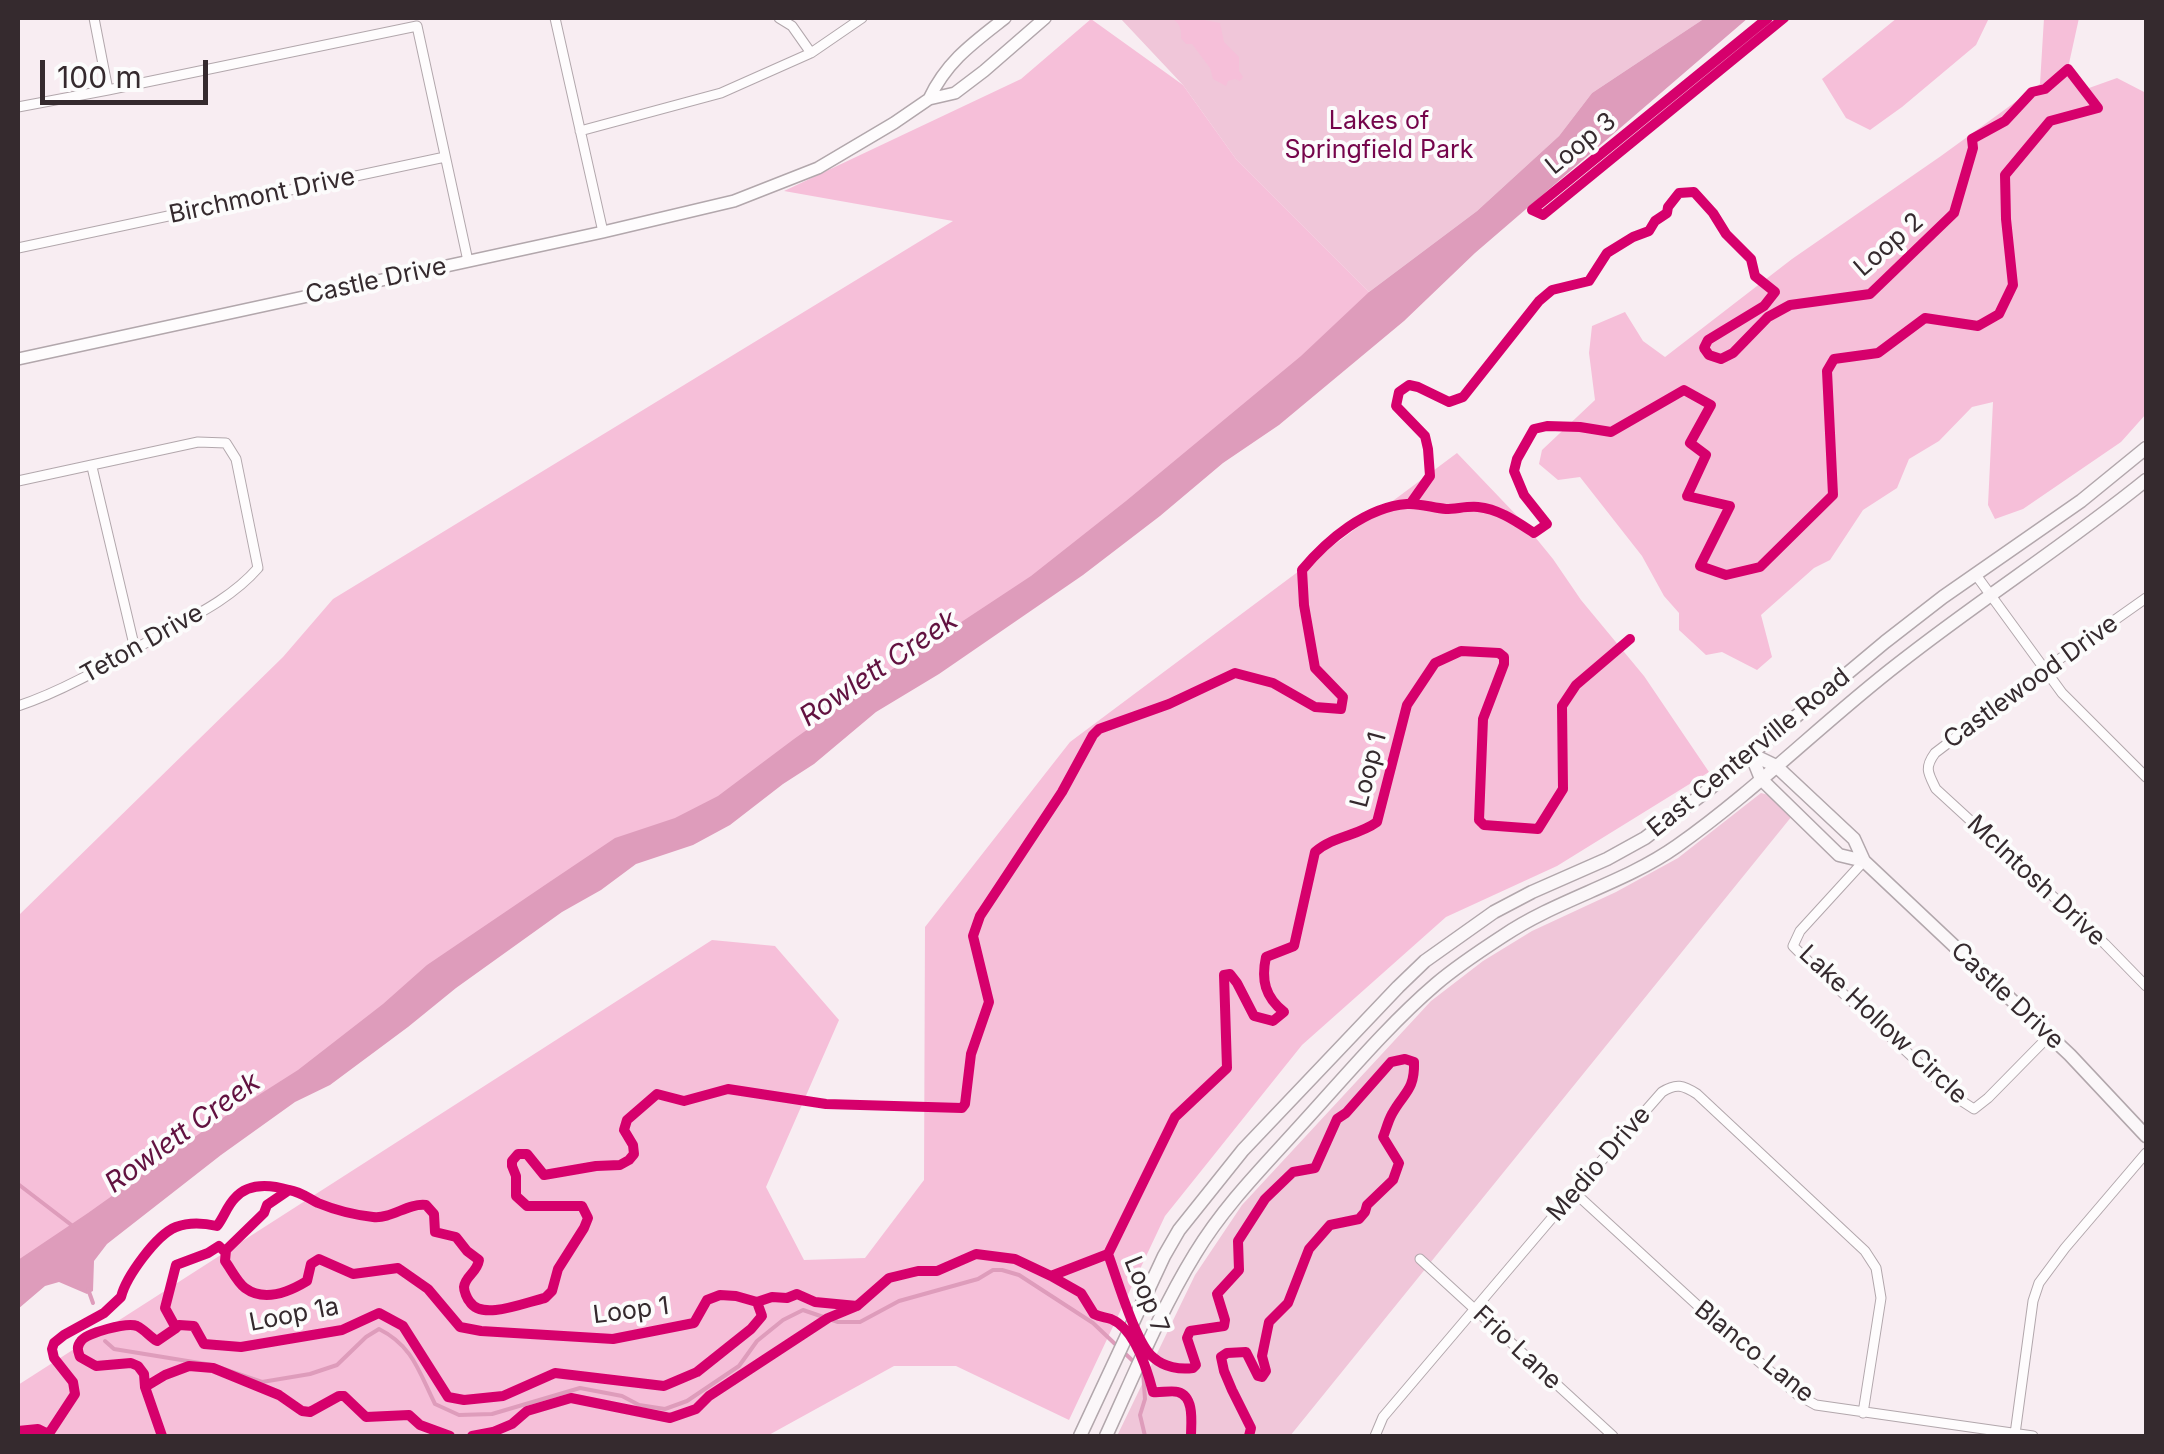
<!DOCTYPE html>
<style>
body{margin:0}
#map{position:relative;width:2164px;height:1454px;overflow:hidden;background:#f8edf2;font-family:Inter,sans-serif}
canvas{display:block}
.frame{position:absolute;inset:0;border:20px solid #352a2e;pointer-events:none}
.scale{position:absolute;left:40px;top:60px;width:168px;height:45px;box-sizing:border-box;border:5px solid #352a2e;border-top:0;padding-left:12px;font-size:30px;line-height:35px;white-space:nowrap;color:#352a2e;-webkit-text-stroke:8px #fcfcfc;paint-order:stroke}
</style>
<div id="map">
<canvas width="2164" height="1454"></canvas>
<div class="frame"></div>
<div class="scale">100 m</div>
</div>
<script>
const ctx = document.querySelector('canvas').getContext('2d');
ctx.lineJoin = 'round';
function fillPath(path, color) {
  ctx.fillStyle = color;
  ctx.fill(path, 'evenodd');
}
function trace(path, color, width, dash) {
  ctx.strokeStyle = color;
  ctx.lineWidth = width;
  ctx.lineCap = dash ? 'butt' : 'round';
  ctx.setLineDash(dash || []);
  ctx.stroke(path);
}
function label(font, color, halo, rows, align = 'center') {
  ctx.font = font + ' Inter,sans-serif';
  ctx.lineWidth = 8;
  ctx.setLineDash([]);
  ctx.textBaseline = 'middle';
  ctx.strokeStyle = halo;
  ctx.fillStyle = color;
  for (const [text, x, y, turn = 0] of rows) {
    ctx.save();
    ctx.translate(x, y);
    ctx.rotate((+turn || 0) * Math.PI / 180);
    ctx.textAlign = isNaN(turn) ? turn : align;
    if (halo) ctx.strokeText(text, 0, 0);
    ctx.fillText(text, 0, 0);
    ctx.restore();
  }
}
fillPath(new Path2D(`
 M1120,18H1705L1592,93L1559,136L1477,211L1369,292L1236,159L1183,85Z
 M1761,793L1769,795L1792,816L1290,1436H1117L1195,1275L1242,1205L1431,1001L1483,961L1532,931L1616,892L1678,858Z`), '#f0c6d9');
fillPath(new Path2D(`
 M1170,18H1194L1220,23L1224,42L1239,57V71L1243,77L1240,81L1235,79L1228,81L1226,86L1213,79L1210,68L1192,44H1186L1181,38C1182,29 1179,21 1170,18Z
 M1897,18H1989L1976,45L1902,107L1870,130L1846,118L1822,79Z
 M2044,18H2079L2068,68L2089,88L2117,78L2146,93V414L2121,442L2023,509L1995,519L1988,505L1993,402L1972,407L1939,441L1909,459L1897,488L1863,510L1830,560L1814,568L1761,615L1772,657L1757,670L1722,652L1706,655L1679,630V613L1664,596L1642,556L1580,477L1558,480L1539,464L1542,450L1595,400L1589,353L1592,326L1625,312L1643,341L1665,357L1792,259L1941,156L2040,84Z
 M1091,19L1183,85L1236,159L1375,298L938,669L609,864L18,1290V916L283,657L333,599L953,221L784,191L1021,79Z
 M1457,453L1522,521L1553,559L1581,600L1644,676L1709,772L1557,866L1446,917L1302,1045L1165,1216L1069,1420L956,1366H894L767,1436H18V1385L712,940L775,946L839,1020L766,1187L804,1260L865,1258L924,1180L925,927L1070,742Z`), '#f6bfd9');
fillPath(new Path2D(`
 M1705,18H1748L1475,253L1404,321L1279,425L1223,463L1160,516L1083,575L939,674L876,712L814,764L783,784L730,825L693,845L636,864L601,890L562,912L456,988L408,1027L330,1085L295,1102L221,1155L107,1244L94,1261L93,1291L87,1294L59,1282L45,1286L18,1309V1260L88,1213L213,1124L298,1070L383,1004L427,965L545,885L615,838L675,818L718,796L794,739L928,644L1031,576L1126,501L1301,356L1369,292L1477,211L1559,136L1592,93Z`), '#de9cbb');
trace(new Path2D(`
 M18,1184L74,1227
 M88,1289L93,1303
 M105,1341L114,1349L212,1365L262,1382L310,1374L337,1365L366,1337L379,1329C413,1346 419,1372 435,1404L459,1415L492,1414L580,1388L622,1396L639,1405L665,1409L687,1401L739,1366L757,1341L783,1320L803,1310L838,1322H860L899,1301L978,1279L993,1270H1002L1019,1275L1093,1323L1134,1362
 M1140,1369L1143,1371L1145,1399L1140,1415L1145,1436`), '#de9cbb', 4);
const minor = new Path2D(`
 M94,18L108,90
 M555,18L603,232
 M779,18L792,26L811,53
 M18,107L108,90L417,26L468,261
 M580,131L721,93L811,53L862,18
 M18,248L445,157
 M92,467L135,649
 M18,481L198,442L226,443L236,459L258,568C231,599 192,617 156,637C112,662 66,690 18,706
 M1976,575L2062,693L2146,777
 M2146,598L2044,670L1935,753C1924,768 1928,773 1936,789L2105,944L2146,986
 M1864,861L1800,931L1793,946L1810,963L1957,1098L1974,1109L1988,1098L2049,1036
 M1574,1192L1757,1360L1798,1395L1816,1405L2033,1436
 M1420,1259L1613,1436
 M2015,1434L2033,1301L2039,1283L2065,1248L2146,1153
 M1375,1436L1383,1417L1574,1192L1662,1092C1676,1083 1683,1085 1697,1094L1865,1251L1876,1268L1881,1298L1863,1413`);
const tertiary = new Path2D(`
 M929,99C947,61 973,43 1005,18
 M18,359L603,232L734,201L818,168L894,123L929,99L955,93L984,71L1045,18`);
const secondary = new Path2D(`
 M1751,754L1776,766L1854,839L1864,861L2070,1055L2146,1136
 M1751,754L1761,779L1839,855L1864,861
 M1080,1436L1164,1256L1179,1230L1243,1150L1398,987L1425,961L1494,912L1532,892L1607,859L1645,838L1708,790L1885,642L1943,597L2081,501L2146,448
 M1106,1436C1134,1375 1160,1311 1195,1254C1224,1206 1263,1167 1300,1126C1344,1078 1387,1026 1436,984C1457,966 1480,951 1503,936C1558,899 1623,884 1677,846C1755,791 1823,722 1898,664C1979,600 2066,545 2146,480`);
trace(minor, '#b2a7ac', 11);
trace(tertiary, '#b2a7ac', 14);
trace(secondary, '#b2a7ac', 15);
trace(minor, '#fefcfd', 9);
trace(tertiary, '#fefcfd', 11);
trace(secondary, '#fbf7f9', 12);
trace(new Path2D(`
 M1768,18L1532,210L1543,215L1784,18
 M1411,503L1430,476L1428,449L1425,436L1396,406L1399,392L1409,385L1418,387L1449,402L1463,397L1539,301L1552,290L1589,281L1607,253L1633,237L1649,231L1655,221L1667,213L1668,207L1679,193L1694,192L1713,213L1726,234L1751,259L1755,276L1775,292L1764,306L1708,340L1704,348L1709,355L1721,359L1733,353L1768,317L1790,305L1870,294L1954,213L1973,148L1972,139L2005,121L2032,92L2045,89L2068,69L2098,108L2050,121L2005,175L2006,219L2013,285L1999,314L1978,326L1925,318L1878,353L1834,359L1827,371L1833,495L1760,567L1726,575L1700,566L1730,506L1687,496L1706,455L1690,443L1711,405L1684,390L1611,432L1580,427L1547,426L1534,429L1517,459L1514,471L1524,495L1547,524L1534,533C1517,522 1499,509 1478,507C1467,506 1456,509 1446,509C1433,508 1420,503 1407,504C1366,507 1327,540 1302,570L1304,605L1315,668L1343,697L1341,709L1315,707L1273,683L1235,673L1169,704L1099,729L1093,735L1062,792L980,916L973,936L989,1002L971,1054L965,1104L962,1108L826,1104L728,1089L684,1101L657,1094L627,1120L624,1130L633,1145L634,1154L629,1160L620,1165L596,1166L544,1175L527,1154H518L512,1161V1166L516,1176V1196L527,1206H582L588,1218L584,1228L558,1269L552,1291L545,1298C526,1302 482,1321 470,1302C467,1299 464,1291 464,1287C465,1276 477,1273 479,1260L467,1251L456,1237L435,1232L434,1214L426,1205C407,1203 392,1219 373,1217C355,1215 335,1210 318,1203C308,1198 301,1192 289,1190L267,1205L264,1213L226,1250L225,1261C231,1269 237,1282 245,1288C264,1302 289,1292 307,1281L311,1264L319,1259L353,1274L398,1268L428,1289L460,1327L481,1331L613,1339L694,1323L707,1300L720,1295L736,1296L757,1302L772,1297L787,1298L797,1294L815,1302L857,1306L889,1278L918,1271H937L976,1254L1015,1259L1051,1276L1108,1254L1175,1117L1227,1068L1224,975L1230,974L1237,983L1254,1016L1273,1021L1284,1012C1265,997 1261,980 1266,957L1294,946L1315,852C1333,836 1358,836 1377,822L1407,705L1435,663L1461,651L1499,653L1504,657V664L1483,719L1479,820L1484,825L1538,829L1563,789L1562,706L1576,685L1630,639
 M1108,1254C1117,1278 1136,1345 1154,1358C1164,1367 1180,1370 1193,1368L1196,1365L1187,1338L1190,1331L1224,1326L1225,1320L1217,1294L1239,1270L1238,1241L1265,1199L1293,1172L1315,1168L1337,1119L1346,1113L1391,1062L1405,1059L1414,1062C1415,1091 1403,1093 1392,1114C1388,1121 1386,1130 1383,1137L1399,1163L1393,1180L1367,1205L1365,1212L1359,1219L1330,1225L1309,1249L1288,1303L1269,1322L1262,1356L1266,1371L1262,1377L1258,1376L1246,1352L1227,1353L1221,1357L1224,1371L1232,1390L1251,1428L1249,1436
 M1051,1276L1081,1293L1094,1314C1100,1317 1105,1317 1111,1319C1135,1329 1147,1369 1153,1392C1159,1393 1172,1390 1178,1392C1195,1397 1191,1423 1191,1436
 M176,1328L179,1325L194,1326L204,1344L241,1347L342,1330L379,1313L403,1326L448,1397L464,1400L503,1396L555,1373L664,1386L697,1372L751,1329L762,1316L757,1302
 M145,1387L165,1375L189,1366L213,1368L279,1395L302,1411L310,1412L339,1396H344L366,1417L409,1415L420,1425L450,1436
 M18,1431L38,1429L46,1433L50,1432L75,1394L73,1382L54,1358L52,1349L54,1343L64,1335L104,1313L121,1297C126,1277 156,1235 176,1227C189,1222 204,1223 217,1226C224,1217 227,1206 235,1198C249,1182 272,1185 289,1190
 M162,1436L145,1387L144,1374L138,1366L131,1363L96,1366L80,1357C78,1351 76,1347 81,1341C86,1333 127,1322 137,1326C144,1329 150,1337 157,1341L176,1328L165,1308L176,1265L208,1253L219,1246L225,1252
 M472,1436L493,1432L512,1424L527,1411L571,1398L670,1418L696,1409L709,1396L828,1318L857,1306`), '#d6006c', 10);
label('25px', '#75054b', '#fcfcfc', [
 ["Lakes of",1379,121],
 ["Springfield Park",1379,150]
]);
label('25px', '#352a2e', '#fcfcfc', [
 ["Loop 3",1581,144,-39],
 ["Birchmont Drive",262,196,-12],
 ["Loop 2",1889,245,-41],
 ["Castle Drive",376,281,-12],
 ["Teton Drive",142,644,-29],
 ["Castlewood Drive",2031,682,-36],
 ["East Centerville Road",1749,753,-39],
 ["Loop 1",1369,770,-75],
 ["McIntosh Drive",2036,881,43],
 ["Castle Drive",2007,996,43],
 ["Lake Hollow Circle",1883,1025,43],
 ["Medio Drive",1599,1164,-49],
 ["Loop 7",1146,1295,68],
 ["Loop 1",631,1311,-7],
 ["Loop 1a",294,1315,-11],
 ["Frio Lane",1517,1348,43],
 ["Blanco Lane",1754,1352,39]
]);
label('italic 28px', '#621240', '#fcfcfc', [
 ["Rowlett Creek",879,669,-34],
 ["Rowlett Creek",183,1133,-36]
]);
</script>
